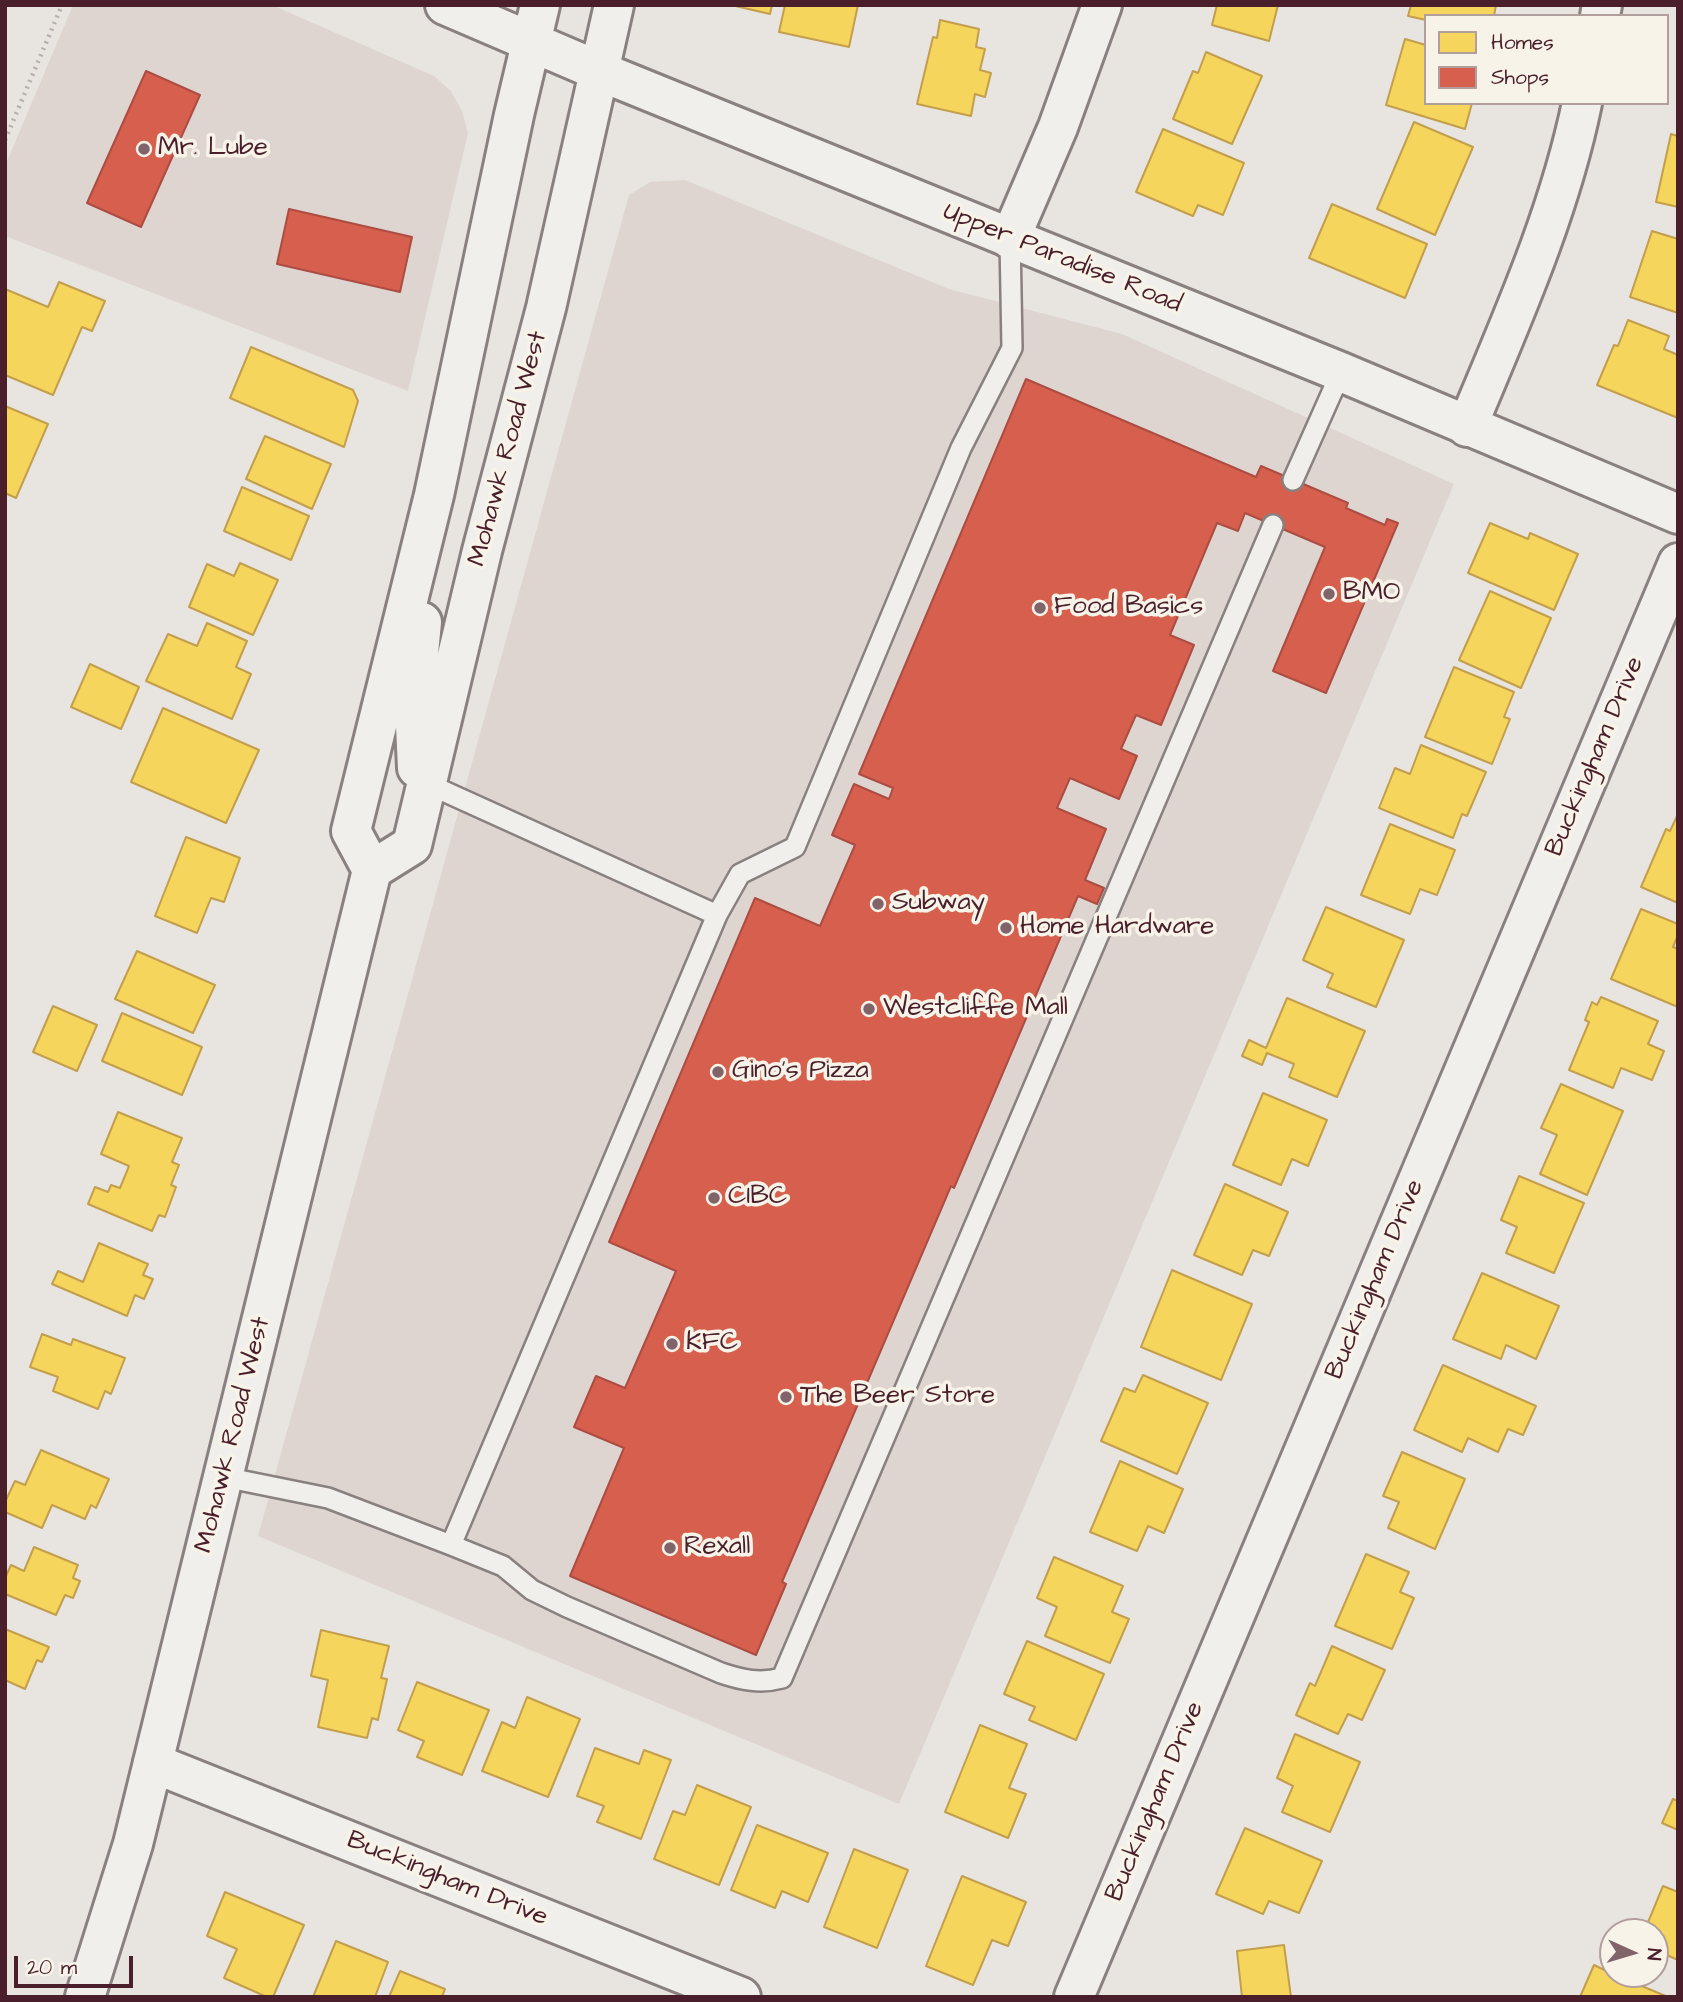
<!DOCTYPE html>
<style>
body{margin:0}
#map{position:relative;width:1683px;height:2002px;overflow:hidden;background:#e8e5e0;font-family:"Architects Daughter",sans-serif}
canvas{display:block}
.frame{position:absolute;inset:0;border:7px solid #4a1f2b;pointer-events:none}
.legend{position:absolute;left:1424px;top:14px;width:245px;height:91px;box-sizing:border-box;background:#f7f3e8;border:2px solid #b29e9c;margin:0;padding:9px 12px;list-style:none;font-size:21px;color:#4a1f2b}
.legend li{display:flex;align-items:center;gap:14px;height:35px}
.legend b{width:35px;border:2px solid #b29e9c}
.north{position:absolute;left:1599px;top:1918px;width:70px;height:70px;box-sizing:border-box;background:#f7f3e8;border:2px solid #b29e9c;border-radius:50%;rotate:94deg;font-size:19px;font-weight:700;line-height:28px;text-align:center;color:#4a1f2b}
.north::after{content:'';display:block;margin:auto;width:24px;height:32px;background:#81646a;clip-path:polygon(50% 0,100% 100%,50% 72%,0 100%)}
.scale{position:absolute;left:14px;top:1956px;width:119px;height:32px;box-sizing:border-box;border:4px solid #4a1f2b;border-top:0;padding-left:9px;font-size:21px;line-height:24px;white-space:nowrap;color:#4a1f2b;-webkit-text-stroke:5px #f7f3e8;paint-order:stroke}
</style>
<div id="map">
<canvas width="1683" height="2002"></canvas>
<div class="frame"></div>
<ul class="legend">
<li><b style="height:19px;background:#f6d55c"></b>Homes</li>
<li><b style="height:19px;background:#d6604d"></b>Shops</li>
</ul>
<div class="north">N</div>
<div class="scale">20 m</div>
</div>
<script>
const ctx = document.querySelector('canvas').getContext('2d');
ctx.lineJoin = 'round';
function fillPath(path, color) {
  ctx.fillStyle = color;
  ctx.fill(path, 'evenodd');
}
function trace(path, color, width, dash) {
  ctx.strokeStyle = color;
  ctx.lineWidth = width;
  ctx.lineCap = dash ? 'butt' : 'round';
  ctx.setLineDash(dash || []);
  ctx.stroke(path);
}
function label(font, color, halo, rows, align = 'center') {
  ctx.font = font + ' "Architects Daughter",sans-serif';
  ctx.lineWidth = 7;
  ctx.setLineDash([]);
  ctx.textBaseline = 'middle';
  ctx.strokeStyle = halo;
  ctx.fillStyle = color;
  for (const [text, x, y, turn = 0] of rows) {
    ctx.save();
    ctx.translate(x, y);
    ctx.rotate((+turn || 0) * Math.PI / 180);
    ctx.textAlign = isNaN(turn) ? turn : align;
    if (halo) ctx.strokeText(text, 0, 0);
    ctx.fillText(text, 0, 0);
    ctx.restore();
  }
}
fillPath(new Path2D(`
 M73,5H272L434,76L451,91L462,111L468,133L408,391L5,236V166Z
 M685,180L949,289L1122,334L1454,484L899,1804L258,1536L629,195L650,182Z`), '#ded5d0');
const homes = new Path2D(`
 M731,5H772L770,14Z
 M785,5H858L849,47L779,32Z
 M1217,5H1278L1269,41L1212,25Z
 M1411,5H1496L1494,16H1426V20L1408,16Z
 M940,20L979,29L976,47L985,49L980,70L991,73L985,97L975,94L971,116L917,104L933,37L937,38Z
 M1405,39L1426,45V103H1472L1465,129L1386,105Z
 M1206,52L1262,76L1232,144L1173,119L1193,71L1198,73Z
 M1414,122L1473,147L1435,235L1377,209Z
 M1163,129L1244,163L1223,215L1198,205L1193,216L1136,192Z
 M1671,134L1678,136V207L1656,202Z
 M1332,204L1427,244L1405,298L1309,258Z
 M1652,231L1678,239V313L1630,297Z
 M59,282L105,301L92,331L82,327L53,395L5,375V289L48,307Z
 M1628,320L1669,336L1664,349L1678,355V418L1597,385L1614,345L1618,346Z
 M251,347L353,390L358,401L344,447L230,398Z
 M5,406L48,424L16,498L5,493Z
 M265,436L331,464L312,509L246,479Z
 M242,487L309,516L291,560L224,531Z
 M1490,523L1528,539L1530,533L1578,554L1554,610L1468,573Z
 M240,563L278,580L253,635L189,607L207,564L234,576Z
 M1490,591L1551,618L1521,688L1459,660Z
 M207,623L247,641L236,667L251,674L232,719L146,681L168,634L197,646Z
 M90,664L139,687L121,729L71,707Z
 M1454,667L1514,692L1504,717L1510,719L1492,764L1425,737Z
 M163,708L259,750L226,823L131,782Z
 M1421,745L1486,772L1467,816L1462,814L1453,838L1379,808L1395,768L1410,774Z
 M1678,814V903L1641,887L1666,829L1670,831Z
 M1390,824L1455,850L1437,895L1420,889L1410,914L1361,895Z
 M186,837L240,858L224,902L211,898L197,933L155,916Z
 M1326,907L1404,940L1376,1007L1327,987L1333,974L1303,960Z
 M1641,909L1678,924V935L1673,947L1678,949V1007L1611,979Z
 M137,951L215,985L193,1033L115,999Z
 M1601,997L1658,1021L1648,1044L1664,1051L1652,1080L1621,1068L1613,1088L1569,1070L1589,1022L1585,1020L1592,1002L1597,1005Z
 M1287,998L1365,1031L1337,1097L1289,1077L1294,1064L1267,1053L1262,1065L1242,1056L1249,1040L1266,1048Z
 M53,1006L97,1025L77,1071L33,1052Z
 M122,1013L202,1047L182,1095L102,1061Z
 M1561,1084L1623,1111L1587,1195L1540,1174L1557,1135L1541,1128Z
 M1263,1093L1327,1120L1308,1166L1292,1159L1281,1185L1233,1165Z
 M118,1112L182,1138L172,1162L179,1165L171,1185L176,1187L165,1217L159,1215L152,1231L88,1204L95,1187L108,1192L111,1185L120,1188L129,1166L101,1154Z
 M1519,1176L1584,1203L1554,1273L1506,1253L1517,1227L1501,1220Z
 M1225,1184L1288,1212L1269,1256L1253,1250L1242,1275L1194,1255Z
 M99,1243L148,1264L143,1275L153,1279L144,1299L135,1295L127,1316L52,1284L58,1271L83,1282Z
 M1172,1270L1252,1304L1221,1380L1141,1347Z
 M1482,1273L1559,1306L1536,1359L1506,1345L1501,1359L1453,1339Z
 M42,1334L71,1345L73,1339L125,1358L111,1394L105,1391L98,1409L53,1391L58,1377L30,1367Z
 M1443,1365L1536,1406L1523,1435L1508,1429L1498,1452L1468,1438L1462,1452L1414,1430Z
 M1143,1375L1208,1403L1177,1474L1101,1441L1124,1388L1135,1392Z
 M41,1450L109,1479L96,1508L91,1505L85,1519L52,1505L42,1528L5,1512V1502L15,1481L25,1485Z
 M1402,1452L1465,1479L1435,1549L1388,1528L1399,1502L1383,1496Z
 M1120,1461L1183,1489L1164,1533L1148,1526L1137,1551L1090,1532Z
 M34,1547L78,1565L73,1578L80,1581L73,1598L65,1595L56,1615L5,1594V1578L11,1565L24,1571Z
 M1366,1554L1409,1572L1400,1592L1414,1598L1392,1649L1335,1626Z
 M1054,1557L1123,1586L1112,1612L1129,1619L1110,1663L1045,1636L1057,1607L1037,1598Z
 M5,1629L49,1647L42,1662L37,1660L25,1689L5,1680Z
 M321,1630L389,1646L381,1678L387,1679L378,1720L372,1718L367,1738L318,1727L328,1680L311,1676Z
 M1027,1641L1104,1674L1076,1740L1029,1720L1035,1707L1004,1694Z
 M1332,1646L1385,1670L1362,1720L1348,1714L1338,1734L1296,1715L1310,1683L1315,1686Z
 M417,1682L489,1710L462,1775L417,1757L424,1741L398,1730Z
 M527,1697L580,1719L548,1797L482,1771L502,1722L515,1728Z
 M980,1725L1027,1744L1009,1788L1026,1794L1008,1838L945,1812Z
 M1295,1734L1360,1762L1330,1832L1282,1812L1293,1786L1277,1778Z
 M595,1748L639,1764L644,1750L671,1760L641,1839L597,1822L604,1806L577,1796Z
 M697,1785L751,1807L719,1885L654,1859L673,1811L685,1815Z
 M1673,1799L1678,1801V1830L1662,1823Z
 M757,1825L828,1853L808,1902L782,1891L775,1908L731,1890Z
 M1245,1828L1322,1861L1299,1913L1269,1901L1263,1914L1216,1894Z
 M854,1849L908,1870L877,1948L824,1927Z
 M962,1876L1026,1902L1008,1946L992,1940L973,1985L926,1966Z
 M1663,1886L1678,1892V1960L1655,1950V1932H1644Z
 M225,1892L304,1925L273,1997H267L224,1978L237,1949L207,1936Z
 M336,1941L388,1962L375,1997H313Z
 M1284,1945L1291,1997H1242L1237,1951Z
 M1594,1965L1613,1974L1668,1997H1580Z
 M400,1971L445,1989L442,1997H389Z`);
fillPath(homes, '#f6d55c');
trace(homes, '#c29e4d', 2);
const shops = new Path2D(`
 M146,71L200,95L141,227L87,203Z
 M289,209L412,237L400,292L277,264Z
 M1026,379L1256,477L1261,466L1348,503L1346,508L1385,525L1387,519L1398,523L1326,693L1273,671L1325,547L1245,513L1238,531L1217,523L1170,635L1194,645L1161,725L1136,715L1121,749L1137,756L1119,799L1070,778L1057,808L1106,829L1085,880L1104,888L1097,904L1078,896L954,1188L951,1186L782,1582L786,1584L756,1655L570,1576L624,1448L574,1427L596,1376L625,1388L676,1271L609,1242L755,898L820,926L855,845L832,835L854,784L889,799L893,788L859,774Z`);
fillPath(shops, '#d6604d');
trace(shops, '#ac4c43', 2);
const service = new Path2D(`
 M1293,480L1341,372
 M428,784L717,915
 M224,1477L328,1498L451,1545L503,1566L532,1590L567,1607L721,1673C742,1680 760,1684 782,1678L1273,525
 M451,1545L717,915L740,874L795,847L961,448L1012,348L1010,239`);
const minor = new Path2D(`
 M1600,16L1602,5
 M1010,239L1058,127L1102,5
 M1467,427C1511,321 1559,215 1582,103
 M153,1763L741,1997
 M1074,1997L1678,563`);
const tertiary = new Path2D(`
 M599,71L1341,372L1678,514`);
const secondary = new Path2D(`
 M445,5L599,71
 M417,768L414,704L422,622
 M372,870L412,845L482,551L546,308L614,5
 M85,1997L133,1844L372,870L351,831L434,495L514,115L540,5`);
trace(service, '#898080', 24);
trace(minor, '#898080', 44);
trace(tertiary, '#898080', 44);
trace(secondary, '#898080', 44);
trace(new Path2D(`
 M5,140L62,5`), '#b4aeac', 4.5, [2, 5]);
trace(service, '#f0efeb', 19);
trace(minor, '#f0efeb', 38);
trace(tertiary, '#f0efeb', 38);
trace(secondary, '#f0efeb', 38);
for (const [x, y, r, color] of [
 [144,149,7,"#81646a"],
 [1329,594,7,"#81646a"],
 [1040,608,7,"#81646a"],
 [878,904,7,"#81646a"],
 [1006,928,7,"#81646a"],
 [869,1009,7,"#81646a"],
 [718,1072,7,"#81646a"],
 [714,1198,7,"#81646a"],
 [672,1344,7,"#81646a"],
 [786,1397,7,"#81646a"],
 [670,1548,7,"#81646a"]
]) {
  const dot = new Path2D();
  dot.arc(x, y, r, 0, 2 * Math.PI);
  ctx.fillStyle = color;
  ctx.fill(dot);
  trace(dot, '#f7f3e8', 2.5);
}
label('26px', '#4a1f2b', '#f7f3e8', [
 ["Mr. Lube",158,149],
 ["BMO",1343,594],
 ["Food Basics",1054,608],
 ["Subway",892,904],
 ["Home Hardware",1020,928],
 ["Westcliffe Mall",883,1009],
 ["Gino's Pizza",732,1072],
 ["CIBC",728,1198],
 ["KFC",686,1344],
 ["The Beer Store",800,1397],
 ["Rexall",684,1548]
], 'left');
label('26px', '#4a1f2b', '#f7f3e8', [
 ["Upper Paradise Road",1062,259,22],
 ["Mohawk Road West",509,449,-75],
 ["Buckingham Drive",1596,757,-67],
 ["Buckingham Drive",1376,1280,-67],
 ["Mohawk Road West",234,1435,-76],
 ["Buckingham Drive",1156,1802,-67],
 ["Buckingham Drive",447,1880,22]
]);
</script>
